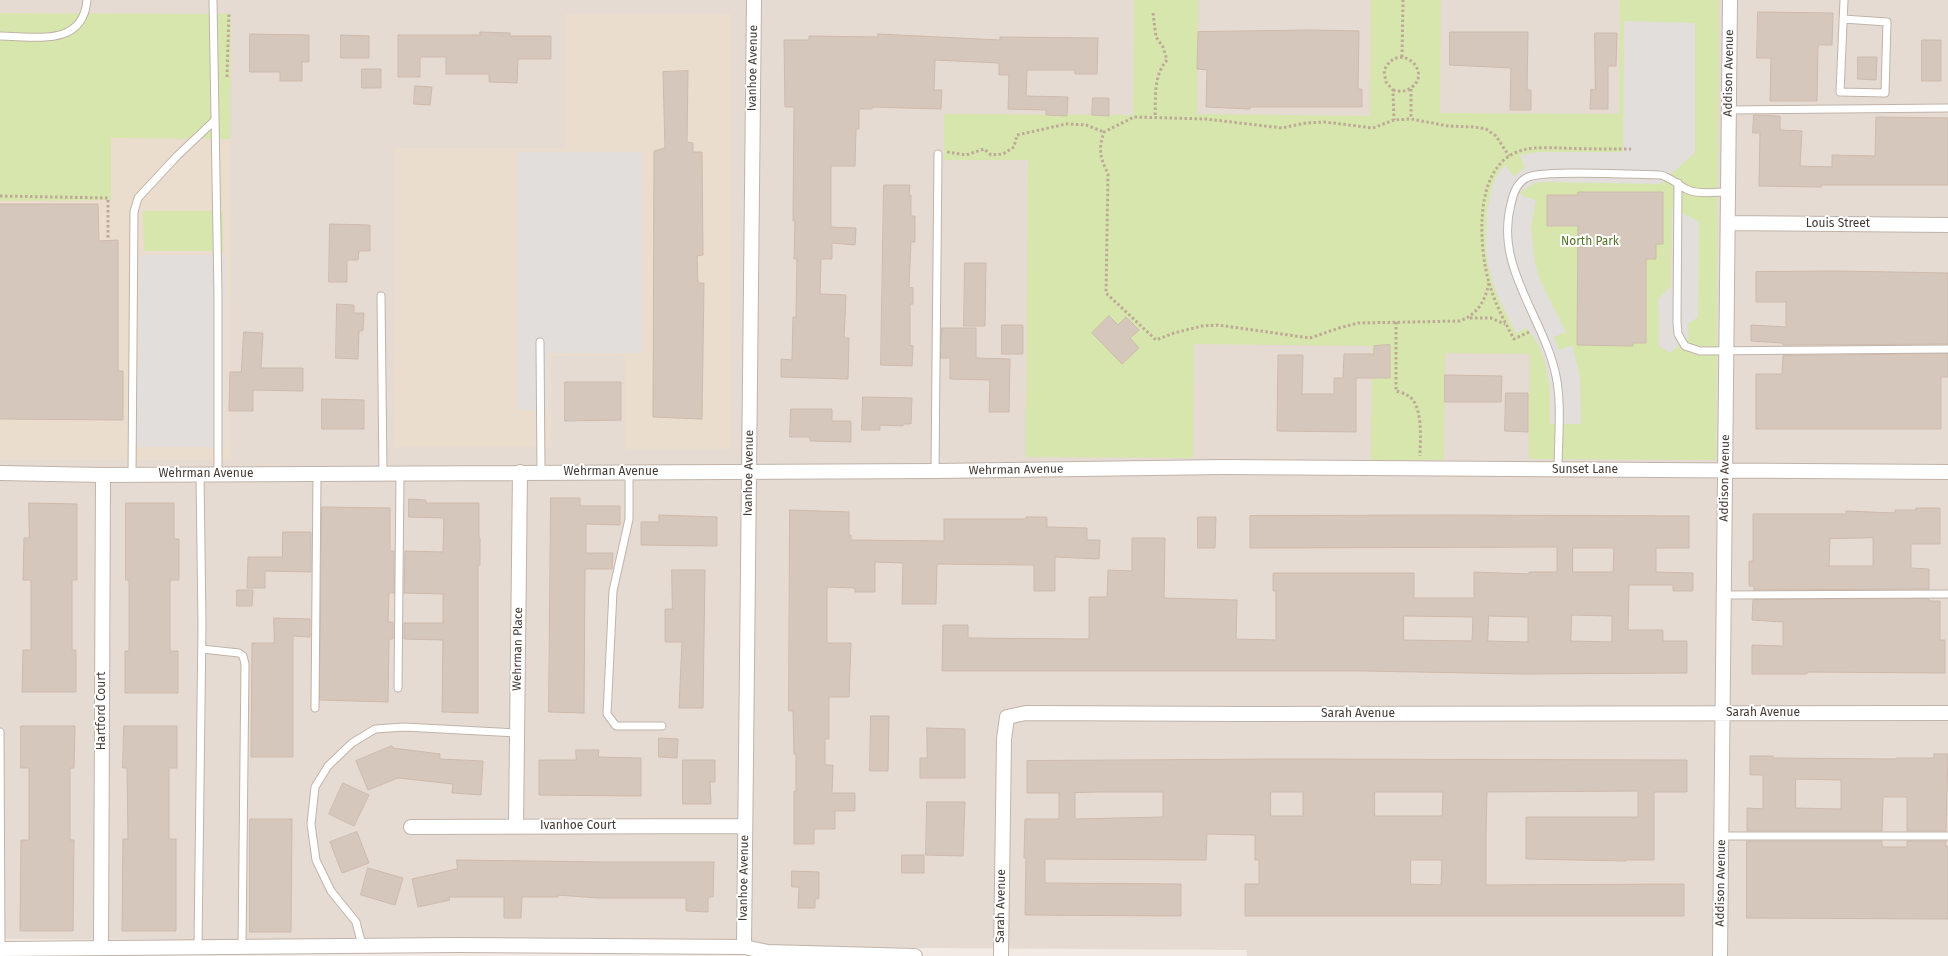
<!DOCTYPE html>
<style>
body{margin:0}
canvas{display:block;background:#f2ebe3}
</style>
<canvas width="1948" height="956"></canvas>
<script>
const ctx = document.querySelector('canvas').getContext('2d');
ctx.lineJoin = 'round';
function fillPath(path, color) {
  ctx.fillStyle = color;
  ctx.fill(path, 'evenodd');
}
function trace(path, color, width, dash) {
  ctx.strokeStyle = color;
  ctx.lineWidth = width;
  ctx.lineCap = dash ? 'butt' : 'round';
  ctx.setLineDash(dash || []);
  ctx.stroke(path);
}
function label(font, color, halo, rows, align = 'center') {
  ctx.font = font + ' "Fira Sans",sans-serif';
  ctx.lineWidth = 4;
  ctx.setLineDash([]);
  ctx.textBaseline = 'middle';
  ctx.strokeStyle = halo;
  ctx.fillStyle = color;
  for (const [text, x, y, turn = 0] of rows) {
    ctx.save();
    ctx.translate(x, y);
    ctx.rotate((+turn || 0) * Math.PI / 180);
    ctx.textAlign = isNaN(turn) ? turn : align;
    if (halo) ctx.strokeText(text, 0, 0);
    ctx.fillText(text, 0, 0);
    ctx.restore();
  }
}
fillPath(new Path2D(`
 M0,0H1948V956H1247L1246,950L769,947L760,943L0,939Z`), '#e6dbd2');
fillPath(new Path2D(`
 M565,14H731V449H625V355L551,356V447H395V148H565Z
 M111,138L230,139L231,460H0V201L111,200Z`), '#ebddcd');
fillPath(new Path2D(`
 M1134,0H1198L1197,114L1370,116L1371,0H1441L1440,113L1619,114L1620,0H1719L1716,460L1529,459L1530,354L1445,353L1444,460H1371L1372,346L1194,344L1193,458L1026,457L1028,160H944V114L1133,115Z
 M0,13L231,14L230,139L111,138V200L0,201Z
 M143,211H223V251H144Z`), '#d7e6ac');
fillPath(new Path2D(`
 M1624,21L1695,23V153L1660,184L1542,182L1535,183L1520,192L1523,196L1536,200L1531,229L1535,262L1539,278L1566,332L1554,337L1559,350L1572,345L1580,376L1581,424H1550V390L1545,362L1538,344L1527,328L1516,333L1499,299L1493,283L1488,265L1486,248L1487,212L1491,191L1496,176L1505,165L1514,176L1525,168L1520,155L1539,152H1623Z
 M517,152H642V353H548V410H517Z
 M1672,207L1699,222L1698,317L1688,324L1689,337L1670,353L1659,346L1658,299L1671,286Z
 M139,255H226L225,447H130V373L139,372Z`), '#e2dedc');
const building = new Path2D(`
 M1758,12L1833,13L1832,45H1818L1817,101H1770L1771,58H1757Z
 M1310,30L1359,31L1358,89H1362V107H1250V109L1206,107L1207,70L1197,69L1198,32Z
 M480,32L510,33V36H551V59H518L517,83L489,82V74H446V57H420V77H398V35H480Z
 M1450,32H1528L1527,90H1531V110H1510L1511,68L1450,65Z
 M1595,33H1617L1616,66H1608V109H1590L1591,89L1595,90Z
 M250,34L309,35V62H302V81H280V72H250Z
 M878,34L1000,40V37L1098,38L1097,74H1075V70H1027L1026,96L1068,97L1067,116L1046,115V110L1008,109L1009,75H999V63L935,60L934,90H942L941,109L872,107V109H859V129H856L855,166H831V227L856,228L855,245L832,243V259H821L820,294L846,295L844,338H849L848,379L781,377V359L792,360L793,317H796L797,259H794L795,221H793L794,107H785L784,40H809V36L878,37Z
 M341,35L369,36V58H341Z
 M1922,40H1941V81H1922Z
 M1858,57H1877L1876,80L1858,79Z
 M362,69H381V88H362Z
 M688,71L687,142L693,143V152H702L703,255L697,256L698,283H704L702,419L653,417L654,151L665,148L663,72Z
 M415,86L432,87L430,105L414,104Z
 M1093,98H1109V116L1092,115Z
 M1754,115L1780,116V130L1802,131L1800,166L1832,167V155L1875,156L1876,117L1948,118V185H1821V187L1759,186L1760,133H1753Z
 M884,185H910L909,195H911V216H915V242H911L909,287L913,288V304H910V345L913,346L912,366L881,365Z
 M1578,192H1663V244H1656V259H1646V343H1633V346L1577,345L1578,226H1547V195H1578Z
 M0,204H98L99,241L118,240V371H123V420L0,419Z
 M330,224L370,225V251H359L358,260H347V282H329Z
 M965,263H986L985,326H964Z
 M1837,271L1948,273V344L1783,345V343L1751,341V325L1786,327V302H1756V272Z
 M337,304L354,305V313H364L363,331H359L358,359L336,358Z
 M1109,316L1118,325L1126,317L1139,330L1130,338L1139,348L1122,364L1092,333Z
 M1002,325H1023V354H1002Z
 M942,328H976V358L1010,359L1009,412H989L990,380L950,379V358H941Z
 M244,332L263,333L261,368H303V391L253,390V411H229L230,372H241Z
 M1390,345V378H1356V432L1277,431L1278,355H1303L1302,394H1334V378H1343L1344,354H1374V346Z
 M1948,354V377H1941V429H1756V374H1782L1783,356Z
 M1445,375L1502,376L1501,402H1445Z
 M565,382H621V420L565,421Z
 M1506,393H1528V432L1505,431Z
 M863,397L912,398L911,424H903V426L880,425V430H862Z
 M322,399L364,400V429H322Z
 M791,409H832V421H851V442L810,441V437H790Z
 M551,498H580V506H620V525L586,524V553H613L612,569H585L584,713L549,712Z
 M409,499L426,500V503H479V538H480V565H478V713L442,712L443,640L404,639V623H443V594L404,593L405,551L443,552L444,518L409,517Z
 M29,503L77,504V580H72V650H76V692H22L23,650H31V580H23L24,538H29Z
 M126,503H174V539H179V580H170V651H178V693H125V651H129V580H126Z
 M322,507L390,508V551H394V593H389L388,622H393V639H389L388,702L320,700Z
 M1916,508H1940V544H1911V568L1929,569V589L1754,590V586H1749V561H1753V514H1846V511L1895,513V510H1916ZM1873,538V566H1829L1830,539Z
 M790,510L849,512V535H851V540L944,541V519H1026V517H1047V527L1087,528V540H1100L1099,559L1055,557V591H1034V565L937,564L936,604H902L903,563L875,562V592H855V588L827,587V643H851L849,697H829V739H825V765H833L832,793H855V811H835V829H814V844H794V791H796V754H794L793,711H789Z
 M659,515L717,517V546L641,545V522H659Z
 M1450,515L1689,516V548H1656V572L1693,573V591H1673V585H1629L1628,630H1663V641H1687V673L1523,674L1365,671H942L943,625H968V638L1089,639V597H1107L1108,570L1132,571V538H1165L1164,598L1237,600L1236,639L1276,640V591H1273V573H1414V598H1474V572L1529,574V572H1557V547L1250,548V516ZM1573,548H1614L1613,572H1573ZM1572,615L1612,616V642L1571,641ZM1404,616L1473,617L1472,641L1404,640ZM1489,616L1528,617V642L1488,641Z
 M1198,517H1216L1215,548H1198Z
 M283,532H311V572L265,571V588H247L248,557H282Z
 M672,570H705L703,708H679L682,642H665V609H672Z
 M237,590H253L252,606H237Z
 M1929,599V601H1940V640H1945V673L1807,672V674H1752V645L1783,646V622L1752,620L1753,600Z
 M274,618L310,619V637L293,636V757H251L252,643H274Z
 M871,716H889L888,771H870Z
 M21,726H75L74,768H70V840H74L73,931H20L21,840H29V768H21Z
 M124,726H177V768H169V839H176V931H122L123,839H128L127,768H123Z
 M927,728L965,729V778H920V758H927Z
 M659,738L678,739L677,758L659,757Z
 M392,746L393,748L440,754V759L483,761L481,795L452,793L453,784L398,778L368,790L356,761Z
 M576,750H599L598,757L641,758V796L539,795V760H576Z
 M1934,754H1948L1946,831H1907V797H1883L1882,831H1747V808L1763,809V775H1750V756H1773V758L1896,759V758H1934ZM1796,779L1841,780V809L1796,808Z
 M1280,759L1687,760V792H1654V860H1626V861L1526,859V817H1638V791L1487,792L1486,834V885L1684,884V916H1245V884H1259V860H1255V835L1207,834L1206,860L1045,859V883L1181,884V916L1025,915L1026,858H1024L1025,819H1059V793H1027V761ZM1098,792H1163V817L1075,819V793ZM1271,792H1303V816H1271ZM1375,792H1443L1442,816H1375ZM1411,860H1442L1441,885L1411,884Z
 M683,760H715V782H710L711,804H683Z
 M343,783L369,795L354,826L329,814Z
 M927,802H965L963,856L926,855Z
 M250,819H292L291,932H250Z
 M357,832L369,863L342,873L330,842Z
 M1747,841H1882V847H1907V841H1946L1945,846H1948V919L1747,918Z
 M902,855H924V873H902Z
 M457,860L605,862H714L713,897H708V912L686,911V898H598L558,895V897H522L521,918H504V897H449L450,900L418,907L412,879L457,869Z
 M368,868L403,878L395,905L361,895Z
 M792,871L819,872V899H815V908H798L799,887H792Z`);
fillPath(building, '#d6c7bc');
trace(building, '#cebaac', 1);
const service = new Path2D(`
 M213,0L218,294V474
 M1843,19L1887,22L1885,93L1840,92L1844,0
 M0,36C34,36 83,48 87,0
 M1729,110L1948,108
 M1678,183L1677,322L1678,334L1685,346L1700,351L1948,349
 M381,296L383,473
 M540,342L541,472
 M1558,470C1558,441 1562,404 1556,376C1544,317 1494,267 1511,204C1513,194 1517,183 1526,178C1540,169 1638,175 1661,175C1671,178 1677,184 1686,189C1698,195 1715,192 1728,192
 M935,471L938,154
 M629,472V519L613,591L607,714L616,726H662
 M132,475L134,212L138,198L177,156L214,121
 M1724,595L1948,594
 M202,649L239,653L243,656L245,664L242,946
 M398,688L400,473
 M315,708L317,474
 M0,732L1,949
 M1721,836H1948
 M362,945L356,922L331,891L316,860L311,824L315,787L328,766L352,743L375,729L404,727L517,733
 M198,946L202,625L200,474`);
const minor = new Path2D(`
 M1728,223L1948,225
 M0,473L103,475L935,471L1223,467L1948,472
 M516,826L520,472
 M411,827L745,826
 M101,947L103,475
 M744,947L754,0
 M0,949L457,945L744,947L768,952L915,956
 M1001,956L1004,739L1007,717L1026,713L1244,714L1948,713
 M1720,956L1730,0`);
trace(service, '#c0b3a9', 9);
trace(minor, '#c0b3a9', 16);
trace(new Path2D(`
 M1153,13L1156,37L1163,47L1167,60C1153,76 1156,97 1155,117
 M1402,57L1403,0
 M227,77L229,12
 M1411,89V119
 M1393,90C1400,92 1406,92 1412,87C1433,71 1398,39 1384,71L1386,82L1393,90L1394,120
 M947,152L966,155L984,149L991,155L1003,154L1014,147L1017,135L1066,124L1086,125L1104,132
 M0,196L108,198V240
 M1489,283C1485,301 1478,314 1460,321L1358,323L1339,328L1310,338L1218,325L1202,326L1174,333L1156,340L1106,293L1108,174C1100,157 1098,150 1104,132L1134,117L1206,119L1282,128L1306,123L1325,122L1373,128L1394,120L1411,119L1448,126L1475,127L1486,129L1496,136L1509,156
 M1470,318H1491L1505,324
 M1396,322V391C1399,392 1404,393 1407,395C1424,404 1420,440 1420,456
 M1529,332L1514,339C1504,321 1495,303 1489,283C1479,247 1473,169 1517,152C1531,146 1548,148 1562,148C1585,149 1608,149 1631,149`), '#bea998', 3, [2.5, 2.5]);
trace(service, '#fff', 7);
trace(minor, '#fff', 14);
label('12px', '#433a34', '#fff', [
 ["Ivanhoe Avenue",753,68,-89],
 ["Addison Avenue",1729,73,-89],
 ["Louis Street",1838,224],
 ["Wehrman Avenue",1016,470,-1],
 ["Sunset Lane",1585,470],
 ["Wehrman Avenue",611,472],
 ["Ivanhoe Avenue",749,473,-89],
 ["Wehrman Avenue",206,474],
 ["Addison Avenue",1725,478,-89],
 ["Wehrman Place",518,649,-89],
 ["Hartford Court",102,711,-90],
 ["Sarah Avenue",1763,713],
 ["Sarah Avenue",1358,714],
 ["Ivanhoe Court",578,826],
 ["Ivanhoe Avenue",744,878,-89],
 ["Addison Avenue",1721,883,-89],
 ["Sarah Avenue",1001,906,-89]
]);
label('12px', '#547428', '#fff', [
 ["North Park",1590,242]
]);
</script>
